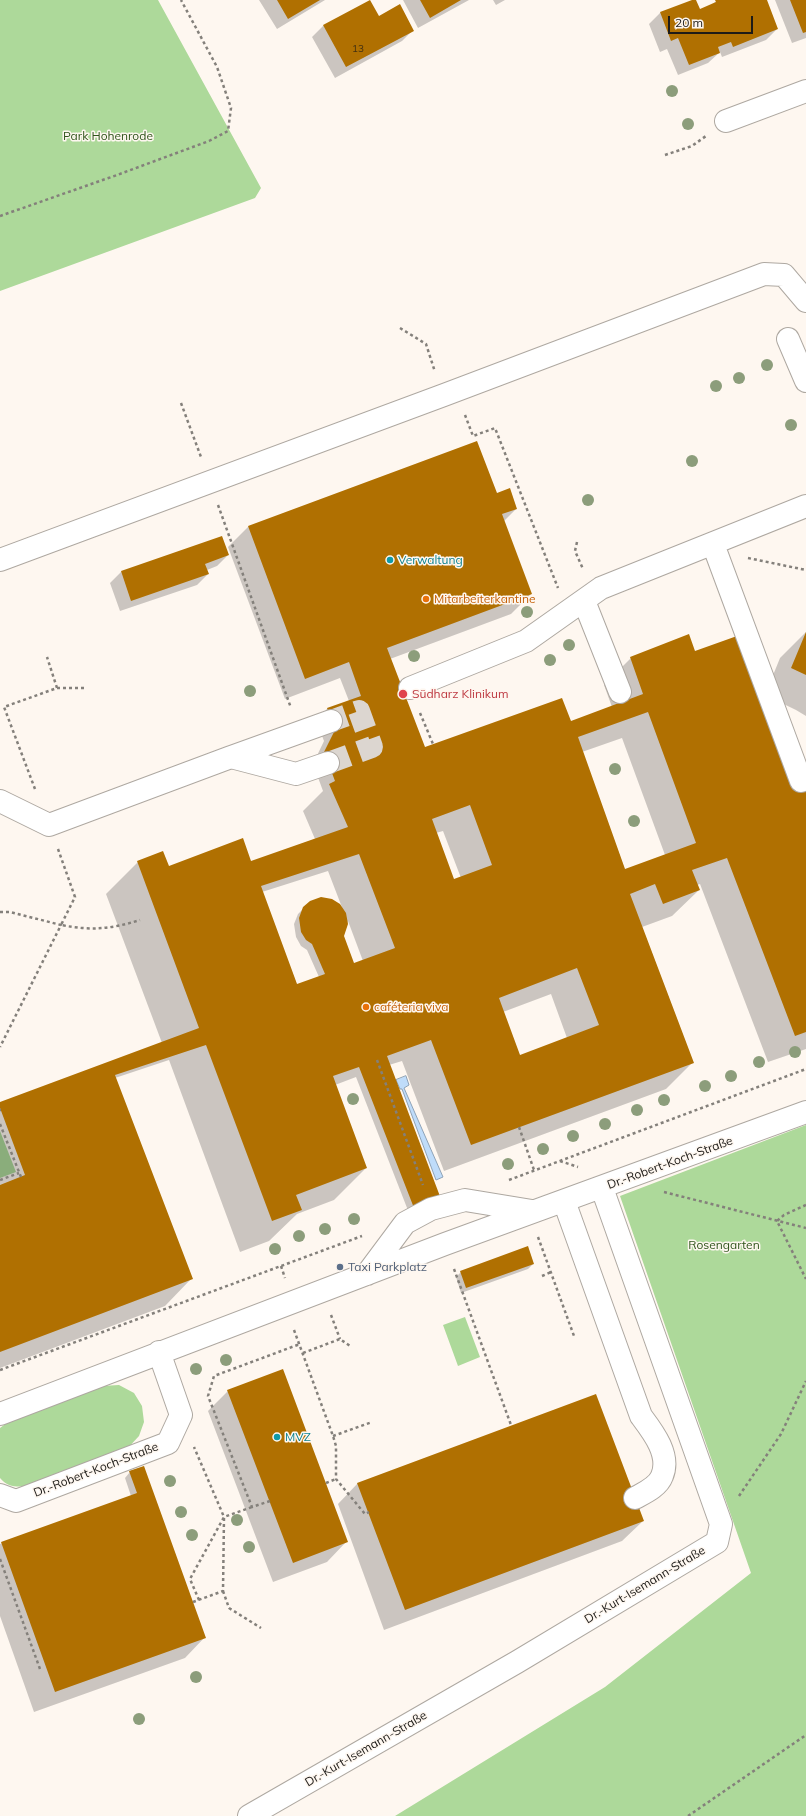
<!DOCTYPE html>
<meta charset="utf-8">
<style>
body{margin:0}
#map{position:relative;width:806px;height:1816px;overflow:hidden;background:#fef7f0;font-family:Mulish,sans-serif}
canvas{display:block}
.scale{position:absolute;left:668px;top:16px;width:85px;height:18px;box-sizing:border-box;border:2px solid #1d1b18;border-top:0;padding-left:5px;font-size:12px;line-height:14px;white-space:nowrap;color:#1d1b18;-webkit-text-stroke:3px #fef7f0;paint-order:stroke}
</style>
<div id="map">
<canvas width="806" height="1816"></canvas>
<div class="scale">20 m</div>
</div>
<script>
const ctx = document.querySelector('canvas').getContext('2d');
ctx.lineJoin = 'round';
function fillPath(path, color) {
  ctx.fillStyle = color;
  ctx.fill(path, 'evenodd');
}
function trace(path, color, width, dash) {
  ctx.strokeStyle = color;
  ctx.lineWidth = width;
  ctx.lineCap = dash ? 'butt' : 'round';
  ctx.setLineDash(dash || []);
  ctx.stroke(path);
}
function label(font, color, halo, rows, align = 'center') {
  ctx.font = font + ' Mulish,sans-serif';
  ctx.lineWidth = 3;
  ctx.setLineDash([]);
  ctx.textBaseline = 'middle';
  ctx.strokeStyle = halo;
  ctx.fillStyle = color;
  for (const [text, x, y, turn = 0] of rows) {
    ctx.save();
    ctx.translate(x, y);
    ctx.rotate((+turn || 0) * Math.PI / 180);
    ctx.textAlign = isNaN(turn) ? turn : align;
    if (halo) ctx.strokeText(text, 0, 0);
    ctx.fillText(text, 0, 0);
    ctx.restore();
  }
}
fillPath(new Path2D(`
 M0,0H158L261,188L255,198L0,291Z
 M806,1125V1816H395L605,1687L751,1573L620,1196Z
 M0,1131L16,1172L0,1178Z
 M465,1317L480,1357L458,1366L443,1325Z
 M119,1385L134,1393L142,1406L144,1422L139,1436L126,1450L30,1486C18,1487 8,1488 0,1478V1428L12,1419L102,1386Z`), '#add99a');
const water = new Path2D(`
 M406,1076L409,1085L404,1088L443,1177L436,1180L402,1089H400L396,1080Z`);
fillPath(water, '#bfdcfa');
trace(water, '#8ea2b6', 1);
fillPath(new Path2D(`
 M259,0H325L277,29Z
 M403,0H469L418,28Z
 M493,0H505L496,5Z
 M695,0L699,10L711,5L718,0H766L777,29L766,40L722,57L720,52L708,63L678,75L667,49L660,52L649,24L660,13Z
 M775,0H806V38L792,43Z
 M370,1L378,17L413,30L402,41L335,78L312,37L323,26Z
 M496,494L516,509L504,521L531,594L511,614L390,659L419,751L570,722L612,707L604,685L631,658L695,652L806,772V1049L768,1062L700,884L697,885L699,890L672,916L642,927L693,1062L666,1089L444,1171L402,1061L389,1065L439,1199L409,1213L356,1077L335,1085L366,1168L334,1200L297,1214L269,1241L240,1252L169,1060L115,1078L191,1279L165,1306L0,1368V1104L162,1043L106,894L138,862L168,867L251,862L315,839L303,811L323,791L313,764L324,741L316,720L327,709L349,701L340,678L285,699L228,547L248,527ZM622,738L665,855L625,870L582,752ZM443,831L461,878L454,881L436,833ZM328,871L343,910L304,908L298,914L294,924L296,937L301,946L307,950L319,977L297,985L262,892ZM348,921L363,961L353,964L343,936ZM551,994L567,1038L520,1056L503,1012Z
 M222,537L228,555L217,566L207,570L208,574L197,585L120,611L110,583L121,572Z
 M806,632V716L796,710L765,695L780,658Z
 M533,1264L528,1269L461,1293L456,1277L461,1272Z
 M228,1391L347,1541L327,1562L273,1582L208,1411Z
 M130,1472L205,1637L185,1658L34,1712L0,1616V1544L131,1496L125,1478Z
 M358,1483L643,1521L622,1541L384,1630L338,1504Z`), '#0003');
fillPath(new Path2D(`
 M277,0H320L288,19Z
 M370,0L379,16L400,4L414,31L346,67L323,25Z
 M420,0H461L430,18Z
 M692,0H696L700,9L716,2L715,0H767L778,29L733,47L731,42L718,47L720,53L689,65L678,38L671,41L660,12Z
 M790,0H806V32L803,33Z
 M477,441L497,493L510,488L517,509L502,514L532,594L387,648L425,747L562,698L571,721L643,694L630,657L689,634L695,651L737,636L806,779V1032L795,1036L727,858L692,870L700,890L663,904L655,884L630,894L694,1063L471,1145L431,1040L387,1056L441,1199L414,1208L359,1067L333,1076L367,1168L296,1195L302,1210L272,1221L206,1045L115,1075L193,1279L0,1352V1185L25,1175L0,1108V1102L199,1028L137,861L163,851L169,866L243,838L251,861L348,827L329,784L335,781L324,752L335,730L327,708L361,696L349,662L305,679L248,526ZM648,712L696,843L625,869L578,737ZM470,805L492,865L454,879L432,819ZM359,854L395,948L354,963L344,936L348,924L346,913L340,904L332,899L321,897L310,901L303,907L299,918L301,932L306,940L312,944L325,974L297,984L261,886ZM577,968L599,1025L520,1055L499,998Z
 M222,536L229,555L205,564L209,574L131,601L121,571Z
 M806,632V675L791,668Z
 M528,1246L534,1264L466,1288L460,1271Z
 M283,1369L348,1542L293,1563L227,1390Z
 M596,1394L644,1521L405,1610L357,1483Z
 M144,1466L206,1638L55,1692L1,1542L137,1493L129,1471Z`), '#b07001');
trace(new Path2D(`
 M328,763L372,747L359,711L331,721`), '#dcd6d0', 22, [22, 11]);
const minor = new Path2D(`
 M726,121L806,91
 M788,339L806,381
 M713,544L801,781
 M0,560L444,395L764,274L784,275L806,301
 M584,601L620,692
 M410,688L526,641L601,588L806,506
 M328,763L296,774L231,757L331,721
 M0,801L49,825L231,757
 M564,1201L641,1416C653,1432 671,1455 662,1476C658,1487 644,1493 635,1498
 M367,1274L405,1223L431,1209L465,1200L532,1211
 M0,1414L445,1244L806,1112
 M0,1495L16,1501L168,1443L181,1415L159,1352
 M249,1816L517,1662L717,1542L721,1524L602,1188`);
trace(minor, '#aea8a1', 24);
trace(new Path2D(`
 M665,155L692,146L706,136
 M0,216L117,175L209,141L228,131L231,108L217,67L181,0
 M400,328L426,344L435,372
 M181,403L201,457
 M465,415L473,436L495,428L558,588
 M218,505L291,708
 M577,542L575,551L583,569
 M748,558L806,570
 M57,688H84
 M420,713L433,744
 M35,789L4,707L57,688L47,657
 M58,849L75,897L61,925C92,931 111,929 140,920
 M0,912H10L61,925L0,1047
 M377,1060L423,1185
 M0,1110H1
 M0,1124L21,1177
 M519,1127L534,1170
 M560,1161L578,1167
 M0,1180L19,1173
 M509,1180L806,1069
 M664,1192L806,1228
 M806,1205L784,1215L777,1221L806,1279
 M538,1237L574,1336
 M281,1266L285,1278
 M454,1269L511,1425
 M542,1276L551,1272
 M331,1315L340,1339
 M294,1330L333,1436L336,1446V1479L365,1514L369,1512
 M303,1353L340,1339L350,1346
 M0,1370L362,1236
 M333,1436L372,1422
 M326,1483L336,1479
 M739,1496L781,1434L806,1381
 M270,1501L252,1507L208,1396L214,1376L300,1344
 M0,1559L40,1669
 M223,1591L229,1608L261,1628
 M199,1600L190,1579L224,1517L252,1507
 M193,1602L223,1591L224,1517L194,1447
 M688,1816L806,1735`), '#84807b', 2.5, [3, 3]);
trace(minor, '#fff', 22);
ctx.fillStyle = '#8c9d7b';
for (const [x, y] of [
 [672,91],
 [688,124],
 [767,365],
 [739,378],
 [716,386],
 [791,425],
 [692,461],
 [588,500],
 [527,612],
 [569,645],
 [414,656],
 [550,660],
 [250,691],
 [615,769],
 [634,821],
 [795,1052],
 [759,1062],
 [731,1076],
 [705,1086],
 [353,1099],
 [664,1100],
 [637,1110],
 [605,1124],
 [573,1136],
 [543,1149],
 [508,1164],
 [354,1219],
 [325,1229],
 [299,1236],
 [275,1249],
 [226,1360],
 [196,1369],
 [170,1481],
 [181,1512],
 [237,1520],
 [192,1535],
 [249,1547],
 [196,1677],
 [139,1719]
]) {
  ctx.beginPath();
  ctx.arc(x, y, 6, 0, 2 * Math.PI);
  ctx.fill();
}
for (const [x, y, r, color] of [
 [390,560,4,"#0f9aa8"],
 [426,599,4,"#e8710a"],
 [403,694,5,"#e0444e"],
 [366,1007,4,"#e8710a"],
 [340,1267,4,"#5c6f8a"],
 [277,1437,4,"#0f9aa8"]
]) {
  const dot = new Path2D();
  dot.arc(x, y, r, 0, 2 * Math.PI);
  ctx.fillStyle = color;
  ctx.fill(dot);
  trace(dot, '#fef7f0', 1.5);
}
label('10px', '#423012', null, [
 ["13",358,49]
]);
label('12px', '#2f541b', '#fef7f0', [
 ["Park Hohenrode",108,136],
 ["Rosengarten",724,1245]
]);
label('12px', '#0d838f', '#fef7f0', [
 ["Verwaltung",398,560],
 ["MVZ",285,1437]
], 'left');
label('12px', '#c56008', '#fef7f0', [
 ["Mitarbeiterkantine",434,599],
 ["caféteria viva",374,1007]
], 'left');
label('12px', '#be3a42', '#fef7f0', [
 ["Südharz Klinikum",412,694]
], 'left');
label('12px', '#1d1b18', '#fef7f0', [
 ["Dr.-Robert-Koch-Straße",670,1163,-20],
 ["Dr.-Robert-Koch-Straße",96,1470,-21],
 ["Dr.-Kurt-Isemann-Straße",645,1585,-31],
 ["Dr.-Kurt-Isemann-Straße",366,1749,-30]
]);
label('12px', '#4e5e75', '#fef7f0', [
 ["Taxi Parkplatz",348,1267]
], 'left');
</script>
